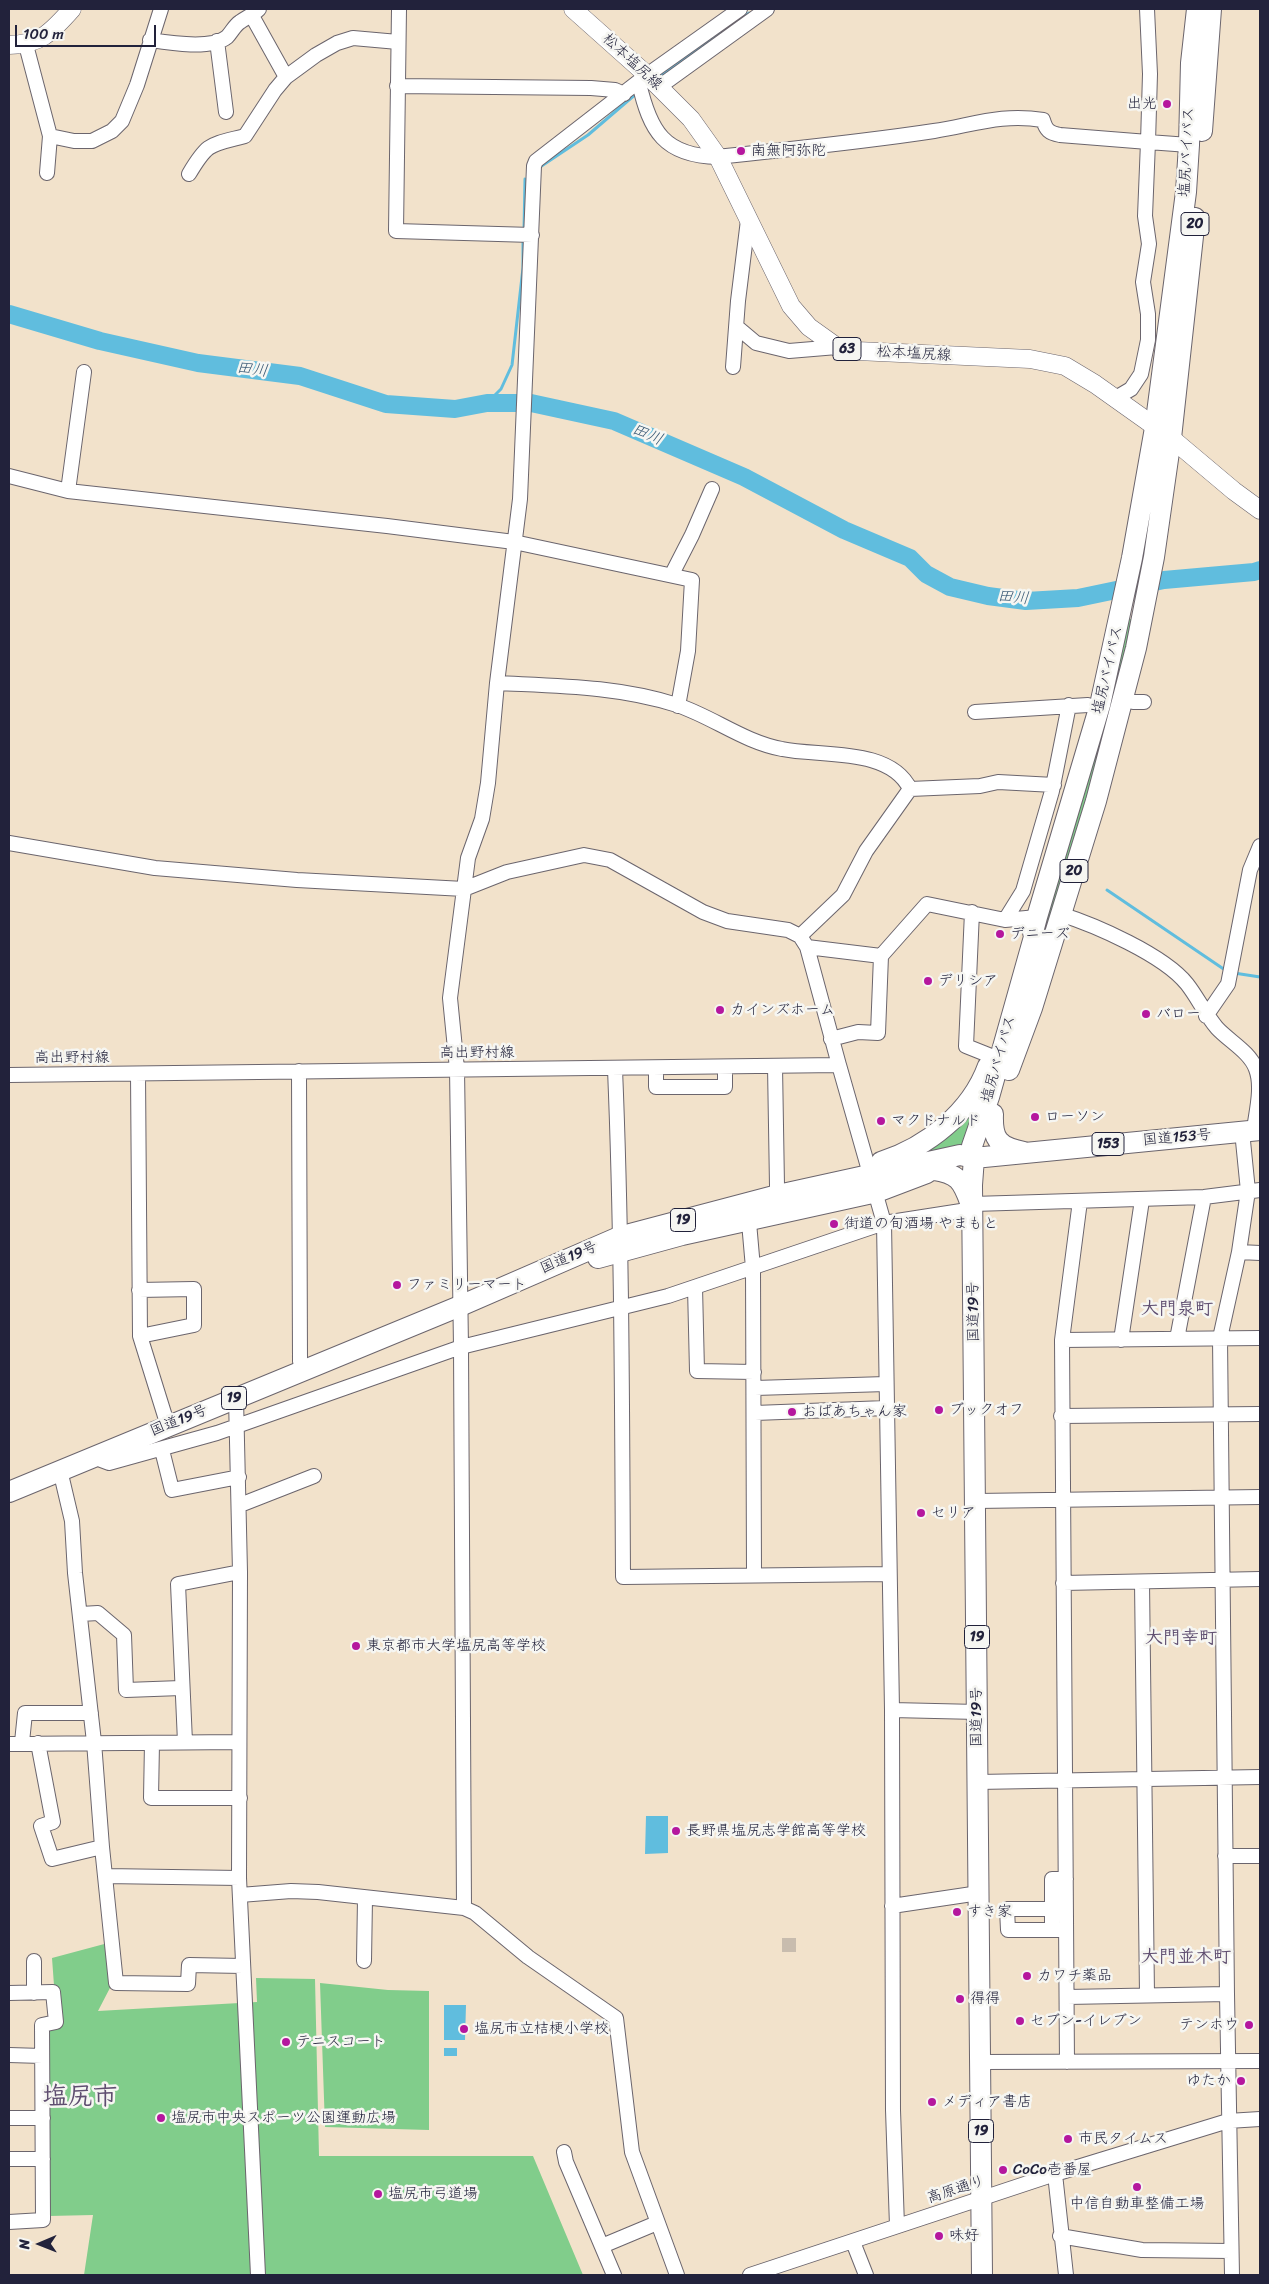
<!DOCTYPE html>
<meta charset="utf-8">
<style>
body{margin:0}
#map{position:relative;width:1269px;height:2284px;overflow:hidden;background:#f2e2cb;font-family:Sriracha,sans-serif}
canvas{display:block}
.frame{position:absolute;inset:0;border:10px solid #22223b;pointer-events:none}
.north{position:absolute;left:15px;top:2219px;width:50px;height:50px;-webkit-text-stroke:4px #f6f6f2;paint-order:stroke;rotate:269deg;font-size:14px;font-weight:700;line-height:20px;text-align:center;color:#22223b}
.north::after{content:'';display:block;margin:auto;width:18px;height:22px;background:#22223b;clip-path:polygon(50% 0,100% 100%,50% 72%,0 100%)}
.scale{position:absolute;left:15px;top:25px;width:141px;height:22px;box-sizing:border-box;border:2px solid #22223b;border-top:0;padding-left:6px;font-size:15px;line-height:18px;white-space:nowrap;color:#22223b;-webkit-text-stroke:4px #f6f6f2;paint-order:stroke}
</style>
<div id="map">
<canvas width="1269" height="2284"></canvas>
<div class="frame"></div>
<div class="north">N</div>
<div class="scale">100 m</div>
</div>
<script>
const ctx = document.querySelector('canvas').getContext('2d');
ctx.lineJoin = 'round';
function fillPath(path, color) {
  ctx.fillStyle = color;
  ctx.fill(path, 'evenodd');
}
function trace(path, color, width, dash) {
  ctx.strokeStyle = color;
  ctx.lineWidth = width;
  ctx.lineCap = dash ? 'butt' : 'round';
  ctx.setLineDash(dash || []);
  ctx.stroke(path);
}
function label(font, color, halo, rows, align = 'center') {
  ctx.font = font + ' Sriracha,"Klee One",sans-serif';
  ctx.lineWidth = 5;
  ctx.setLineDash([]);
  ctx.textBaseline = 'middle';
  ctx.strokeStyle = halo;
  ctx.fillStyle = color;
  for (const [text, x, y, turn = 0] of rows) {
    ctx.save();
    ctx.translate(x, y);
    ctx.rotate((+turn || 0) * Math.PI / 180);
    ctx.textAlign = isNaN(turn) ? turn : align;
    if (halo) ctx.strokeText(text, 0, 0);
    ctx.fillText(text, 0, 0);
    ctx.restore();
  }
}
fillPath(new Path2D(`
 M1128,619H1131L1130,646L1101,766L984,1122Z
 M983,1095L964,1147L925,1153L953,1133Z
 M108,1943L112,1984L98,2011L257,2002L256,1978L315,1979L319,2156H533L583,2275H84L93,2215L49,2216L44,2030L57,2026L52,1958Z
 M320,1983L388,1990L429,1991V2130L325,2127Z`), '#81cd8b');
fillPath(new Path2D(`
 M646,1816H668V1853L645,1854Z
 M444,2005H466L465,2040H444Z
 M444,2048H457V2056H444Z`), '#60bdde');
trace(new Path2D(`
 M658,78L749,13
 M540,167L588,135L637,93
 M524,230L525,179
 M487,403L501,389L512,365L523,268V239
 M1107,890L1228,972
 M1234,973L1260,977`), '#60bdde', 3);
trace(new Path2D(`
 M9,314L100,341L198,363L300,376L386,404L455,409L487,403H531L614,421L744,477L844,530L910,558L926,574L950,587L988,596L1026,601L1078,598L1164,580L1254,572L1260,570`), '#60bdde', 18);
trace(new Path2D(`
 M782,1945H796`), '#c8bcae', 14, [14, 7]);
const minor = new Path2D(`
 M399,9L396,231L532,235
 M1147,9L1150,74L1148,142L1189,145
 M252,16L286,77
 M150,40C169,43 211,50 227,37C232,32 234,26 240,22C247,17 253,15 259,9
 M217,41L226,112
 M26,45L50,136
 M639,83C650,131 664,156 718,157C790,149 862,142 934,131C973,125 1002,113 1043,120C1046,130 1049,133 1060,135L1148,142L1145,216L1149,244L1143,282L1148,314V340L1141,374L1131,389L1114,399
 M397,86L591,88L615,90L624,94
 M659,87L767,9
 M47,173L50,136L74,141H92L112,131L122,121L137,85L161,9
 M189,174C208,142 210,145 245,136L275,90L286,77L316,55L337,43L353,38L398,42
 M737,327L756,343L789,351L837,347
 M733,367L738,301L748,220
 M9,476L68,491L387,526L514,542L692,580L688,651L678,706
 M68,491L84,372
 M672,574L692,535L712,489
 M497,683C557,686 618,686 677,705C713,717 744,742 782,749C820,757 890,747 910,789
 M1133,702H1144
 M975,712L1088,705
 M9,843L155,868L297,880L464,889L507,872L584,855L610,860L703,912L727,921L788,930L800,936L807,947L839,1065
 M972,912L966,1046L991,1056
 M1060,914C1095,925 1164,955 1187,984C1198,998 1205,1014 1217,1028C1229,1041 1250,1052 1256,1069C1263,1087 1256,1112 1254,1130
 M1005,920L1023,891L1052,791L1069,705
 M800,936L843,895L866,851L910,789L980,786L998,782L1054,785
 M807,947L881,956
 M1206,1016L1228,984L1250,870L1260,846
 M831,1039L858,1032L878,1033L881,956L927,904L1005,920L1037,917
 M775,1066L777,1186L779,1203
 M615,1069C622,1238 622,1407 623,1577L889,1574
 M656,1069V1087H725V1067
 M299,1071L300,1361L302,1370
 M138,1074L140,1336L168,1426
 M9,1075L839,1065L884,1223L892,1710L893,2110L897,2226
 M973,1204L1204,1197L1260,1190
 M748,1211L753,1268L754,1575
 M1239,1252L1260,1253
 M695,1287L697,1371L754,1372
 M139,1290L194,1289V1325L140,1336
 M1177,1339L1204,1197
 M1062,1340L1080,1201
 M1121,1340L1142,1200
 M755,1388L886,1384
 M236,1398L240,1572L239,1878L258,2275
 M755,1413L886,1408
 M1061,1416L1260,1414
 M162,1450L172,1490L239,1477
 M98,1454L101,1460L109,1463L217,1433L461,1347L668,1296L884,1223L961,1211
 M60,1470L72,1521L75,1573L94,1742L102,1847L116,1983L188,1984L189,1965L243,1966
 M976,1501L1260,1497
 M240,1505L314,1476
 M1142,1582L1147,1995
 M1063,1583L1260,1579
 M81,1614L98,1613L124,1635L126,1690L181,1688
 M892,1710L978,1712
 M22,1742L25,1713H91
 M185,1742L178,1584L240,1572
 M38,1743L53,1822L41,1826L52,1859L102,1847
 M152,1743L151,1798H240
 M9,1744L239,1742
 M977,1782L1260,1777
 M1225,1856H1260
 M105,1876L239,1878
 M240,1895L291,1891L318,1892L464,1908L475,1913L528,1957L616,2018L632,2152L677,2275
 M892,1906L979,1893
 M464,1908L461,1347L457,1069L450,998L468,858L482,819L488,783L497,683L520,499L534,166L536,161L647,75L740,9
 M1052,1909H1007L1008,1930H1066
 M1052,1930V1879H1066
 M34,1961V1993
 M364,1961L365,1899
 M9,1993L53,1992L56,2022L42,2025L43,2220L9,2222
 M1067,1997L1227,1994
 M9,2055L42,2056
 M981,2062L1260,2061
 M1067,2062L1062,1340L1260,1338
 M9,2118H43
 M564,2152L566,2162L614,2275
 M9,2159H43
 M1055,2174L1066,2275
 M1060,2236L1142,2250L1231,2251
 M853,2242L866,2275
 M602,2246L657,2223
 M750,2275L1055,2174L1228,2121L1260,2119
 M1232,2275L1227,1994L1220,1338L1239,1252L1248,1191L1242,1131`);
const major = new Path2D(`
 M573,9L647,75L691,119L706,140L718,157L791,306L809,327L837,347L857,351L1030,359L1065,366L1095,384L1171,438L1234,491L1260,510
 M9,45C42,44 51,32 72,9`);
const highway = new Path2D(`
 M1202,131L1211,9
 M1009,1070L1032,1008L1096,801L1136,648L1154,557L1171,438L1195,218
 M993,1114C992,1139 998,1147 1024,1152
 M881,1162C927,1147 971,1113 988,1066
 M934,1170C958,1174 962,1180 970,1202
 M598,1258L682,1235L877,1192L927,1173
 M9,1492L460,1306L619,1237L778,1195L960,1155L974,1158L1260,1130
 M982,2275L972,1185L974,1158L972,1146L989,1097L1034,937L1033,932L1037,917L1100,705L1132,558L1155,428L1186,192L1189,145L1191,63L1197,9`);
trace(minor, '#6b656d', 16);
trace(major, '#6b656d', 19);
trace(highway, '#6b656d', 22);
trace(minor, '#fff', 14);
trace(major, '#fff', 18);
trace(highway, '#fff', 20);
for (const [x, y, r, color] of [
 [1167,104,5,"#b5179e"],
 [741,151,5,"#b5179e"],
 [1000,934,5,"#b5179e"],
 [928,981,5,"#b5179e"],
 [720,1010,5,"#b5179e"],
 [1146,1014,5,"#b5179e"],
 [1035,1117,5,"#b5179e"],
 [881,1121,5,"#b5179e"],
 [834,1224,5,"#b5179e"],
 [397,1285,5,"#b5179e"],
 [939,1410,5,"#b5179e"],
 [792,1412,5,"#b5179e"],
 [921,1513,5,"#b5179e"],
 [356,1646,5,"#b5179e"],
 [676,1831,5,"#b5179e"],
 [957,1912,5,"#b5179e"],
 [1027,1976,5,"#b5179e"],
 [960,1999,5,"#b5179e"],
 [1020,2021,5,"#b5179e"],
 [1249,2025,5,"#b5179e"],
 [464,2029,5,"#b5179e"],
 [286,2042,5,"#b5179e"],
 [1241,2081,5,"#b5179e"],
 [932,2102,5,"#b5179e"],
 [161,2118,5,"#b5179e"],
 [1068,2139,5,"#b5179e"],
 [1003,2170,5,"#b5179e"],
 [1137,2187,5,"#b5179e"],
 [378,2194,5,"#b5179e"],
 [939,2236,5,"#b5179e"]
]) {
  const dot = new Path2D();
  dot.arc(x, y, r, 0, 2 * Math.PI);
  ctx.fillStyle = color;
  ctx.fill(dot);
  trace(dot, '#f6f6f2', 2);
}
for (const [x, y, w] of [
 [1195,224,28],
 [847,349,28],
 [1074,871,28],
 [1108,1144,32],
 [683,1220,25],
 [234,1398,25],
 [977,1637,25],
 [981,2131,25]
]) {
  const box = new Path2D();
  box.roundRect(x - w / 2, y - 11.5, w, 23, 4);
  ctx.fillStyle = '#f6f6f2';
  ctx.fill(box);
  trace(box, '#22223b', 1);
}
label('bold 14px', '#22223b', null, [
 ["20",1195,224],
 ["63",847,349],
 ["20",1074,871],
 ["153",1108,1144],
 ["19",683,1220],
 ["19",234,1398],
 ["19",977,1637],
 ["19",981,2131]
]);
label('15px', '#22223b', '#f6f6f2', [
 ["松本塩尻線",632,62,43],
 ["塩尻バイパス",1187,152,-87],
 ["松本塩尻線",914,354,3],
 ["塩尻バイパス",1108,670,-77],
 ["高出野村線",477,1053],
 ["高出野村線",72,1058],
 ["塩尻バイパス",999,1059,-74],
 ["国道153号",1177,1138,-5],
 ["国道19号",569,1258,-23],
 ["国道19号",974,1312,-91],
 ["国道19号",179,1421,-22],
 ["国道19号",977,1717,-90],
 ["高原通り",956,2190,-18]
]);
label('15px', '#22223b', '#f6f6f2', [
 ["出光",1157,104,"right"],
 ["南無阿弥陀",751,151],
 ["デニーズ",1010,934],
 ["デリシア",938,981],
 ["カインズホーム",730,1010],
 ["バロー",1156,1014],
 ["ローソン",1045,1117],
 ["マクドナルド",891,1121],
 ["街道の旬酒場 やまもと",844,1224],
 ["ファミリーマート",407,1285],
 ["ブックオフ",949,1410],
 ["おばあちゃん家",802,1412],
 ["セリア",931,1513],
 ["東京都市大学塩尻高等学校",366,1646],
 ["長野県塩尻志学館高等学校",686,1831],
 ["すき家",967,1912],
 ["カワチ薬品",1037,1976],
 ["得得",970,1999],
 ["セブン-イレブン",1030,2021],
 ["テンホウ",1239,2025,"right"],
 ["塩尻市立桔梗小学校",474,2029],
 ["テニスコート",296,2042],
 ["ゆたか",1231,2081,"right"],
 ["メディア書店",942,2102],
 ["塩尻市中央スポーツ公園運動広場",171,2118],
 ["市民タイムス",1078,2139],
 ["CoCo壱番屋",1013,2170],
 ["塩尻市弓道場",388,2194],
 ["中信自動車整備工場",1137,2204,"center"],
 ["味好",949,2236]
], 'left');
label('italic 16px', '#385874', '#f6f6f2', [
 ["田川",252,370,7],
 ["田川",647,435,23],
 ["田川",1013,598,5]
]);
label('bold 18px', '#5f4e70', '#f6f6f2', [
 ["大門泉町",1177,1309],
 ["大門幸町",1181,1638],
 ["大門並木町",1186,1957]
]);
label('bold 25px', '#5f4e70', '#f6f6f2', [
 ["塩尻市",80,2098]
]);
</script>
